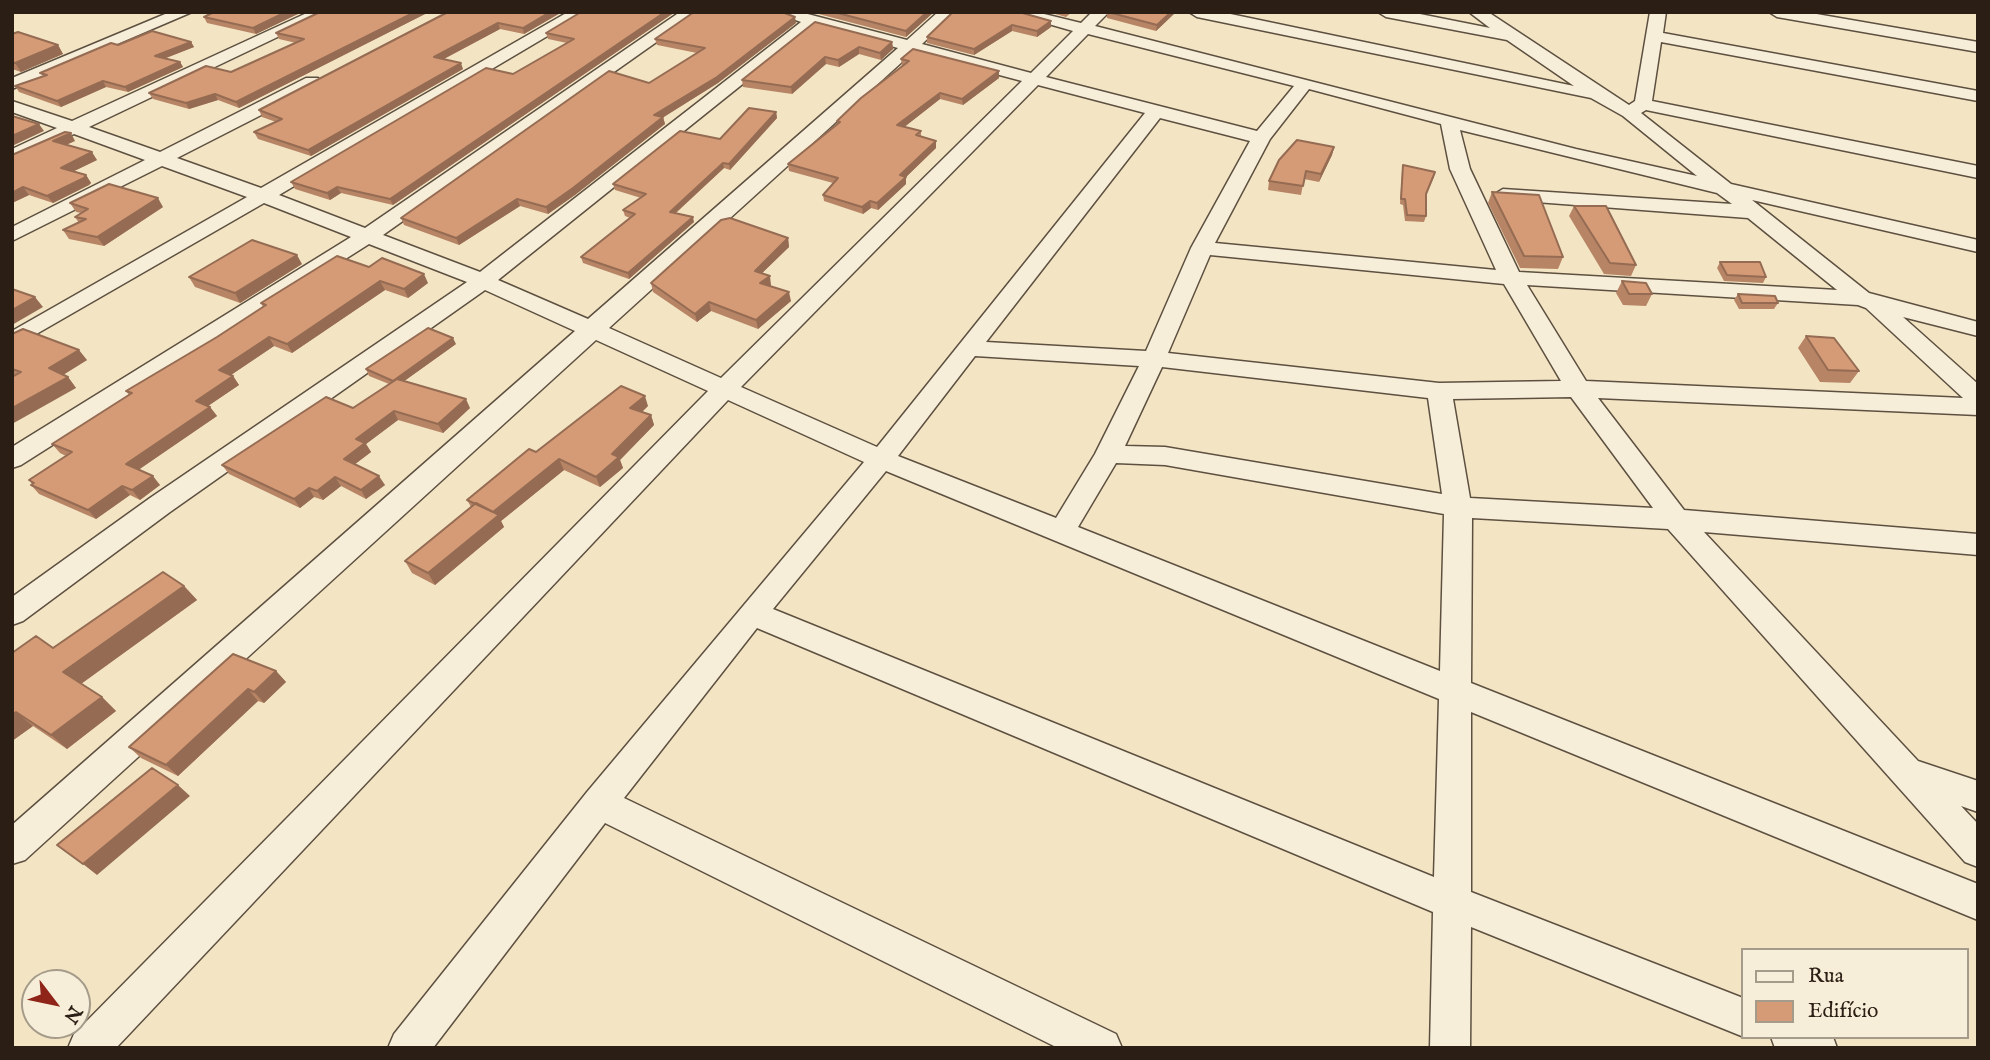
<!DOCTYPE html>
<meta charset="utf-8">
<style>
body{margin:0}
#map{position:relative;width:1990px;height:1060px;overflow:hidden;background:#f3e5c4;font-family:"IM FELL English",serif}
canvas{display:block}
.frame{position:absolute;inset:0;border:14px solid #2b1e14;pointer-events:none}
.legend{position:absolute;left:1741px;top:948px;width:228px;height:91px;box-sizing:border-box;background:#f7eed9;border:2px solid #a59b8a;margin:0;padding:9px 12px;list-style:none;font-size:21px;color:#2b1e14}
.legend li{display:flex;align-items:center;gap:14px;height:35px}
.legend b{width:35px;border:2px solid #a59b8a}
.north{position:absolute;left:21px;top:969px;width:70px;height:70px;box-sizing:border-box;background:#f7eed9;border:2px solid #a59b8a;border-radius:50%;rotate:122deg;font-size:19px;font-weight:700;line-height:28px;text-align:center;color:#2b1e14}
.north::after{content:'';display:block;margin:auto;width:24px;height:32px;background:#8f2418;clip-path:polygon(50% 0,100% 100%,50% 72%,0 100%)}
</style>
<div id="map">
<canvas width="1990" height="1060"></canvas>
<div class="frame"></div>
<ul class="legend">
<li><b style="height:9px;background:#f7eed9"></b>Rua</li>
<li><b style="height:19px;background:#d59b76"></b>Edifício</li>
</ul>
<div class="north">N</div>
</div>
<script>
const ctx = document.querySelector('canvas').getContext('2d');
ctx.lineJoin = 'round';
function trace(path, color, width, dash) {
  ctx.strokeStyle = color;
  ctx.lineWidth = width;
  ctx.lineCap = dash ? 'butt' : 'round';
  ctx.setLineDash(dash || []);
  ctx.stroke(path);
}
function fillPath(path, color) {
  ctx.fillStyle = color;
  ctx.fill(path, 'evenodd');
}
const street = new Path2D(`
 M170,12H192L12,89V78Z
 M309,12H330L89,127L160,152L306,78H318L321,82L318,86L177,158L261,188L568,12H588L279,195L365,228L680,12H699L383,235L480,272L801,22L773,12H800L907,40L938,12H956L922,44L1031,73L1073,31L1007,12H1036L1081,23L1092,12H1109L1095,26L1576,149L1697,176L1623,116L1591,98L1197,17L1189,12H1221L1574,86L1507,40L1386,17L1378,12H1410L1490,28L1469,12H1488L1629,105L1635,101L1650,12H1666L1663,33L1978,91V101L1661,42L1652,101L1978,166V178L1646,110L1641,113L1731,184L1978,240V252L1752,200L1869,293L1978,322V336L1903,317L1978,384V415L1598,398L1684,510L1978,534V555L1704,532L1918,761L1978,781V812L1961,806L1978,824V867L1965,862L1668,529L1472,518L1471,683L1978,884V920L1471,712V892L1743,998L1744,1037L1471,927L1470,1048H1430L1433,912L757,628L624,798L1116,1034L1122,1048H1058L605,823L433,1048H388L394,1034L587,792L864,462L728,400L116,1048H68L74,1034L708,391L596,340L25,860L12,864V825L575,331L485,290L170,512L23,621L12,625V597L150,498L467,282L369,244L21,465L12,468V447L351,237L264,203L12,348V331L247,197L162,166L12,241V227L145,160L74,134L12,162V149L57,128L12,112V101L72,121ZM815,26L898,48L588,319L498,280ZM1088,34L1294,86L1257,131L1046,77ZM913,52L1022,81L721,378L609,328ZM1038,85L1145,113L877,447L741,387ZM1309,89L1441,124L1450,169L1496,270L1215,243L1270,139ZM1160,118L1250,141L1191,248L1146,351L986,342ZM1460,130L1717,193L1732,204L1503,189L1493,195L1496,199L1748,218L1837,290L1519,272L1470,169ZM1210,255L1504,284L1561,381L1439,383L1168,353ZM1527,285L1858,305L1866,308L1963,398L1586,381ZM975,356L1139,366L1095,454L1056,518L898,456ZM1162,367L1428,398L1442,494L1165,447L1125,446ZM1571,397L1653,508L1470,498L1453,399ZM1116,463L1165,465L1444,514L1440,671L1078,527ZM886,471L1439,699L1434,877L773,609Z
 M1769,12H1805L1978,42V52L1777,17Z
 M1771,1037H1833L1837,1048H1775Z`);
trace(street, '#5d5040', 3);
fillPath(street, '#f7eed9');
fillPath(new Path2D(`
 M214,12H302L256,34L207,23L204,17Z
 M429,12L239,108L218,100L189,109L153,99L149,93L231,72L296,43L279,39L276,33Z
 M448,12H562L524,34L500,29L444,59L463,69L311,156L258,139L254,132L276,122L262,117L259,110Z
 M581,12H675L393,205L341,193L330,200L295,189L291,182L513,74L567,43L548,39L546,33Z
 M811,12H934L906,37Z
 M953,12L1051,21V27L1037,37L1012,31L974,55L927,43V37Z
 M1048,12H1072L1066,17Z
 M1107,12H1176L1156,31L1107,18Z
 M815,22L892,42L893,49L881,60L859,54L839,67L826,64L792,94L743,87L742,80Z
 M796,23L718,83L663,117L665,124L575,195L548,214L520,206L459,245L404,225L401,218L649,83L697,53L657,45L655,39Z
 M12,34L58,45L63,54L21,72L12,69Z
 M191,42L194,47L166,58L180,62L183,67L128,92L106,87L61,107L19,92L15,86L43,76L40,73L118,45Z
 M901,59L999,71V78L963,105L940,99L904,127L921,131V137L936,141V148L906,177V184L878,210L871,208L863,214L824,201L823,195L833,183L789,171L788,164L837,124V121L903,66H902Z
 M776,112L777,118L730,170L724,168L676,213L694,222L629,279L583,263L581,257L630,218L625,216L623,210L641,198L615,190L613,184L720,139Z
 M75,141L66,145L97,160L74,171L86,175L91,183L89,185L53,203L29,195L12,203V155Z
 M1334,147L1332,155L1319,182L1304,179L1301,195L1268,190L1269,181Z
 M1403,165L1434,177L1426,195V216L1424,222L1405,221L1403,205L1400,204L1402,171Z
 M1492,192L1563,257L1558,269L1520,268L1488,203Z
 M70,203L163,207L104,246L69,239L63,230L79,223L75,217L81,213L76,212Z
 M1574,206L1636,265L1631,276L1604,274L1569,216Z
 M788,238L789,247L762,273L771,285L769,286L791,301L758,329L711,311L697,322L653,292L651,283Z
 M1720,262L1766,277L1763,283L1724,281L1717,268Z
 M302,264L240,303L195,287L189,277Z
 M369,267L428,283L408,298L385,290L292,353L274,346L231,375L233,376L239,385L208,406L210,407L217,416L139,469L160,485L140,500L130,495L96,519L39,494L31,485L32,484L29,480L66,456L60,453L52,444L129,395L126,391L217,337L263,307L261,303Z
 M1622,281L1652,294L1646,306L1623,305L1616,293Z
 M1738,294L1778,303L1774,309H1739L1734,300Z
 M12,334L87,360L63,375L68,377L76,388L12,377Z
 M1806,336L1859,371L1850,383L1820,382L1798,348Z
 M456,344L404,381L470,408L443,433L398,420L366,444L371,452L355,464L385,485L366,499L341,486L323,500L314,497L300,508L229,474L222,465L353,408L389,384L369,376L366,369Z
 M648,406L642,412L651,415L654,425L620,460L623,468L600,487L564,470L501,521L504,527L435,585L412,573L405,561L471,507L467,500L536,452Z
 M184,586L197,600L81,684L102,697L116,711L67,749L33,726L12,741V653L53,648Z
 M276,671L286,682L264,703L258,701L178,776L141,758L129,747Z`), '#b78565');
fillPath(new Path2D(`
 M286,12H302L256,34L253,28Z
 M415,12H429L239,108L236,102Z
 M550,12H562L524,34L523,28Z
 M665,12H675L393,205L390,199Z
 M927,12H934L906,37V31Z
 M1171,12H1176L1156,31L1157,25Z
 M795,17L796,23L718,83L656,122L654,115Z
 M1051,21V27L1037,37V31Z
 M498,23L500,29L436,63L434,57Z
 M1012,25V31L974,55V49Z
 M191,42L194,47L158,61L155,56Z
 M892,42L893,49L881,60L880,53Z
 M58,45L63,54L21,72L15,63Z
 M859,47V54L839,67L838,60Z
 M825,57L826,64L792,94L791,87Z
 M180,62L183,67L128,92L125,87Z
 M461,63L463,69L311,156L308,150Z
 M999,71V78L963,105L962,99Z
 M103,81L106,87L61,107L57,101Z
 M940,93V99L898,132L897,125Z
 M215,94L218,100L189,109L186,103Z
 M776,112L777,118L730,170L729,164Z
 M663,117L665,124L575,195L548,214L546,207Z
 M39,124L44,131L12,146V136Z
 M71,133L75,141L58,148L53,141Z
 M936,141V148L906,177V184L878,210L877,203L900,175Z
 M1334,147L1332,155L1319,182L1321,174Z
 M92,152L97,160L66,175L61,168Z
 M723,163L724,168L671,217L670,212Z
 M86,175L91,183L89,185L53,203L47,196Z
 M23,187L29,195L12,203V193Z
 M337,187L341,193L330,200L327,193Z
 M158,198L163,207L104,246L97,237Z
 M517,199L520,206L459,245L456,238Z
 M870,201L871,208L863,214L862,207Z
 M693,217L694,222L629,279L628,273Z
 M788,238L789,247L756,279L755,271Z
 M297,255L302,264L240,303L235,293Z
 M424,274L428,283L408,298L404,289Z
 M770,276L771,285L762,292L760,283Z
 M380,281L385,290L292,353L287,344Z
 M789,292L791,301L758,329L756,320Z
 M35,297L43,307L12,325V310Z
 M709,302L711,311L697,322L695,314Z
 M269,337L274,346L225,379L219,370Z
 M453,338L456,344L396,387L393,381Z
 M79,350L87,360L58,378L49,368Z
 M233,376L239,385L202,410L196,401Z
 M68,377L76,388L12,424V408Z
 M645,396L648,406L634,419L630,408Z
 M466,399L470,408L443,433L438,424Z
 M210,407L217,416L134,473L126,464Z
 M394,411L398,420L366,444L371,452L350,468L344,459L356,439Z
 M651,415L654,425L620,460L623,468L600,487L596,477L612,454Z
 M559,459L564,470L501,521L504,527L435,585L428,573L493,512Z
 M153,476L160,485L140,500L132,490Z
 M379,476L385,485L366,499L361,490Z
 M335,477L341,486L323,500L317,491Z
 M122,486L130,495L96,519L88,510Z
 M309,488L314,497L300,508L294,499Z
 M184,586L197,600L78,686L63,672Z
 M276,671L286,682L264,703L254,692Z
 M248,689L258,701L178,776L166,765Z
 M102,697L116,711L67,749L51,735Z
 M16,712L33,726L12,741V715Z
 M178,785L190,796L97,875L83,864Z`), '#956c53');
const building = new Path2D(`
 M214,12H286L253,28L204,17Z
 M320,12H415L236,102L215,94L186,103L149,93L206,66L231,72L304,39L276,33Z
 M448,12H550L523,28L498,23L434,57L461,63L308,150L254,132L282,119L259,110Z
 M581,12H665L390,199L337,187L327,193L291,182L486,68L513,74L574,39L546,33Z
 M694,12H782L795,17L717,77L654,115L663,117L573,188L546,207L517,199L456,238L401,218L609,71L649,83L705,48L655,39Z
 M834,12H927L906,31Z
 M953,12H1019L1051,21L1037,31L1012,25L974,49L927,37Z
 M1108,12H1171L1157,25Z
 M815,22L892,42L880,53L859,47L838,60L825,57L791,87L742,80Z
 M152,31L191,42L155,56L180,62L125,87L103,81L57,101L15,86L47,75L40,73L111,43L118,45Z
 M18,32L58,45L15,63L12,62V34Z
 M913,49L999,71L962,99L940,93L897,125L921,131L916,135L936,141L900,175L906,177L877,203L870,201L862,207L823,195L838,178L788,164L840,122L837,121L861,98L909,61L901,59Z
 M749,108L776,112L729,164L723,163L670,212L693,217L628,273L581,257L635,214L623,210L646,194L613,184L680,131L720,139Z
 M12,116L39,124L12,136Z
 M65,132L71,133L53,141L92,152L61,168L86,175L84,178L47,196L23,187L12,193V155Z
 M1297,140L1334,147L1321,174L1306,171L1303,186L1269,181L1279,160Z
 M1403,165L1435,172L1426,194V216L1407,215L1405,199H1401Z
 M109,184L158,198L97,237L63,230L86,219L75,217L88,209L70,203Z
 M1492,192L1539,195L1563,257L1524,256Z
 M1574,206H1606L1636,265L1610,263Z
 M730,218L788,238L755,271L770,276L760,283L789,292L756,320L709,302L695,314L651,283L721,220Z
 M252,240L297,255L235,293L189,277Z
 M337,256L369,267L382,258L424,274L404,289L380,281L287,344L269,337L219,370L233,376L196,401L210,407L126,464L153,476L132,490L122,486L88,510L31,485L34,483L29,480L72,452L52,444L132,393L126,391L217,337L266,305L261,303Z
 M1720,262H1760L1766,277L1727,275Z
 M1622,281L1646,283L1652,294H1629Z
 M12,289L35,297L12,310Z
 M1738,294L1775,296L1778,303H1742Z
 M428,328L453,338L393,381L366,369Z
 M23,329L79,350L49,368L68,377L12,408V377L21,372L12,369V334Z
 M1806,336L1834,338L1859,371L1828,370Z
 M397,379L466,399L438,424L394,411L356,439L365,443L344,459L379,476L361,490L335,477L317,491L309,488L294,499L222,465L326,397L353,408Z
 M621,386L645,396L630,408L651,415L612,454L619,457L596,477L559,459L493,512L467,500L529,449L536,452Z
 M476,503L499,515L428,573L405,561Z
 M163,572L184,586L63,672L102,697L51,735L16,712L12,715V653L36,636L53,648Z
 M233,654L276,671L254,692L248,689L166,765L129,747Z
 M152,768L178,785L83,864L57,845Z`);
fillPath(building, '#d59b76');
trace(building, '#956c53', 2);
</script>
